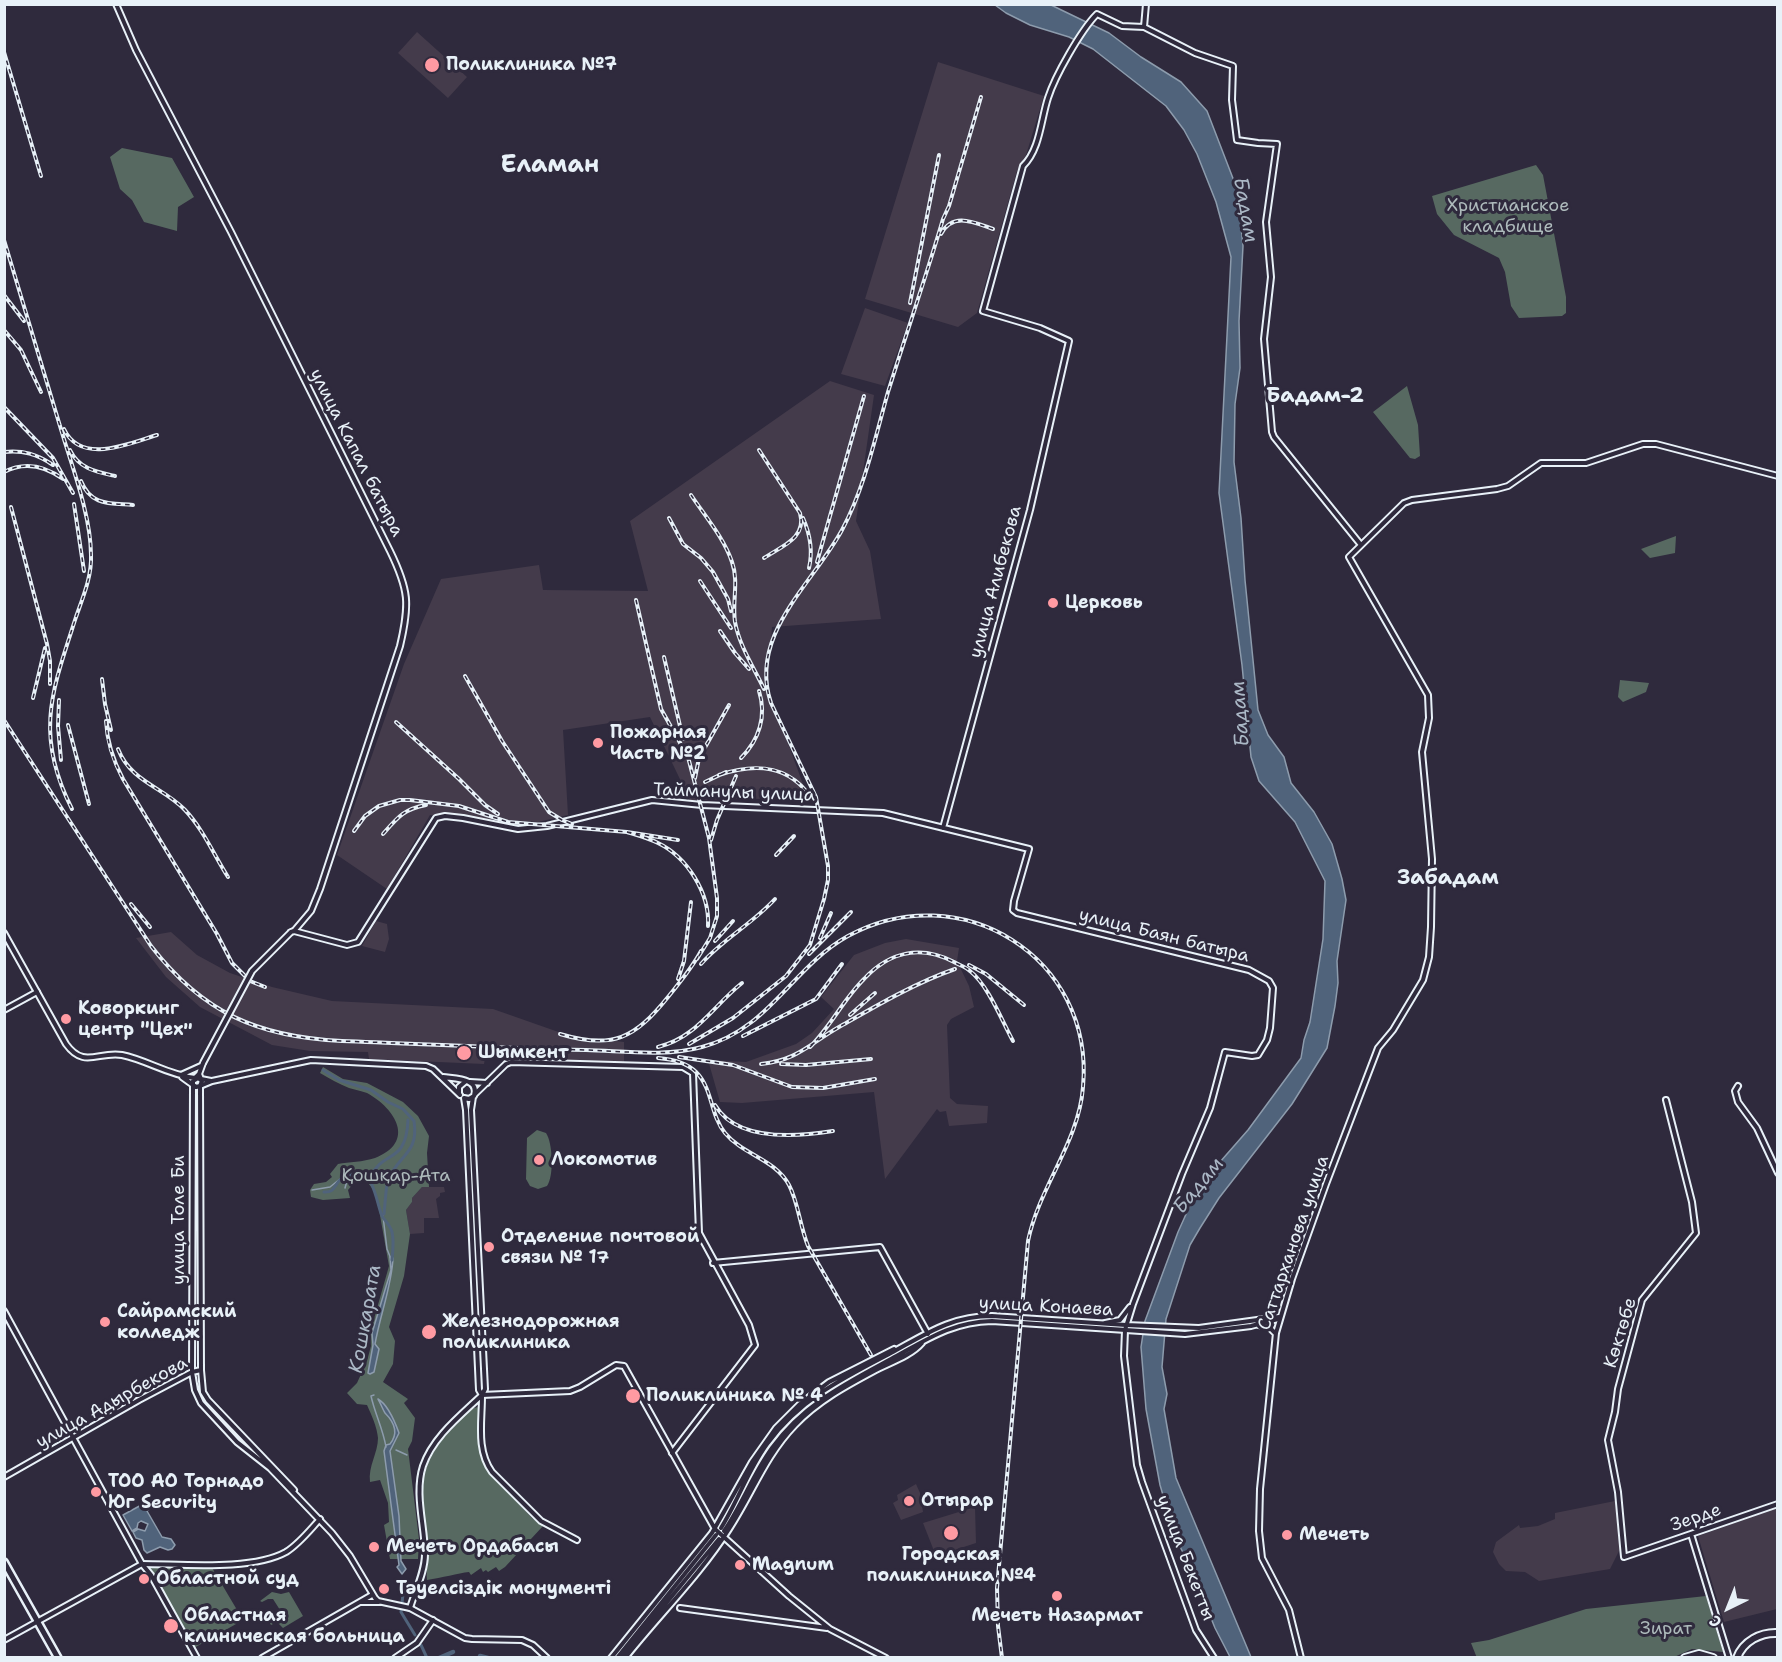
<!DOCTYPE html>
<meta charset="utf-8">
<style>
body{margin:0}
#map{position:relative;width:1782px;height:1662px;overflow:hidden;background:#2f2a3d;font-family:"Shantell Sans",sans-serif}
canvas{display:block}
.frame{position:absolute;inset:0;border:6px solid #e8f1f8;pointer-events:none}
.north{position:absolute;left:1698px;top:1578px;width:60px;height:60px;-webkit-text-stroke:4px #2f2a3d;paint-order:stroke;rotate:223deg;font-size:16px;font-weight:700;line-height:24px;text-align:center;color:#e8f1f8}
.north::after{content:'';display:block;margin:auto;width:21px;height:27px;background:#e8f1f8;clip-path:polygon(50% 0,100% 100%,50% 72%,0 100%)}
</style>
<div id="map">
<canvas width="1782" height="1662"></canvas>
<div class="frame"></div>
<div class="north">С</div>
</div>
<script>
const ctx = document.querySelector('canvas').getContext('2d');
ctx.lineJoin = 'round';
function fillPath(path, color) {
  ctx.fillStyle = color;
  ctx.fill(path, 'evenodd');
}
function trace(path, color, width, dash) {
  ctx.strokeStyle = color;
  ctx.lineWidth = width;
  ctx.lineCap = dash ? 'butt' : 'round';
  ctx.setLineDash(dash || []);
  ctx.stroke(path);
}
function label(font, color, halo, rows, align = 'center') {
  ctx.font = font + ' "Shantell Sans",sans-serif';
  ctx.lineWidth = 6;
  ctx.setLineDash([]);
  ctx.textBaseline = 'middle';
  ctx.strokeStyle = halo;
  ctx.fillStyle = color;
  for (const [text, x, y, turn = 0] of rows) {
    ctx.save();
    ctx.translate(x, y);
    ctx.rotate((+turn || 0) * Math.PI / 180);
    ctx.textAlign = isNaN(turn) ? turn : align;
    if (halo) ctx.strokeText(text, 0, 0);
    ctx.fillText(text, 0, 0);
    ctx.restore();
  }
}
fillPath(new Path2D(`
 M417,32L467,77L448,98L398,53Z
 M938,62L1044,96L1026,155L1017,171L977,313L958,327L865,299Z
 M865,308L908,323L885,386L841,374Z
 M830,381L874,395L856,521L870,551L881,619L772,627L768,688L808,798L690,800L650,717L563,730L568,815L538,822L430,815L387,889L337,855L404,664L441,579L539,565L543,590L648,591L630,521Z
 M376,921L387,924L389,939L385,952L362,946Z
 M171,932L197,955L230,973L272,987L332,1001L493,1009L567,1035L624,1042V1062L485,1058L484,1064L369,1059L368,1052L310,1051L272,1045L200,1007L166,977L136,938Z
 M906,939L959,948L957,961L969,986L974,1007L951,1019L947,1025L950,1098L957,1104L988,1106L987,1123L949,1126L946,1111L940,1112L937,1109L885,1179L874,1092L742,1103L720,1102L708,1060L746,1062L796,1044L812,1033L834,1009L821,997L854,955L885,943Z
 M422,1187H444L445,1192L440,1193V1196L436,1199L439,1218H424V1233L410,1234L406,1210L412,1202V1198Z
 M916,1484L920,1493L923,1512L901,1520L893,1503L898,1500L897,1495Z
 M1615,1501L1620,1549L1610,1569L1539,1581L1525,1572L1506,1571L1499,1564L1493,1552L1496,1542L1519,1525L1520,1528L1538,1526L1555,1519V1513Z
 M975,1507L976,1543L936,1556L923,1523Z
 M1777,1508V1609L1724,1622L1698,1536Z`), '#443b4b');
fillPath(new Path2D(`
 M122,148L172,158L194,197L178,207L177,231L144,222L132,200L120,189L110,157Z
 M1536,165L1543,175L1566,297V313L1562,316L1519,318L1511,306L1505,272L1499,258L1454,235L1437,214L1432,196Z
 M1407,386L1418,425L1420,456L1415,459L1410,458L1373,412Z
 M1676,536L1675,553L1650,558L1641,549Z
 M1620,680L1649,683L1646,692L1623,702L1618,697Z
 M323,1067L343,1079L367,1083L403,1102L418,1116L429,1136L427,1153L429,1187H422L412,1198V1202L406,1210L410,1234L404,1276L389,1327L395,1341L393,1364L383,1382L408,1399L404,1403L415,1418L412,1441L408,1449L419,1539L418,1559H390L384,1525L389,1522L388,1503L380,1480L370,1482C368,1466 378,1453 378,1438C377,1427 372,1416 367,1405L357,1404L347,1393L357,1383L367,1361L371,1346L370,1333L389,1266L378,1204L375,1192L365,1179L361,1181L359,1177L348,1190L350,1198L323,1200L311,1197L310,1190L314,1184L326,1182L332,1177L330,1174L338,1164C349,1162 363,1162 375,1158C416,1142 396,1109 367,1093C362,1091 355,1090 349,1088C339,1084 330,1079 320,1073Z
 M537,1130L546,1133C553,1143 554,1177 547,1186L538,1189L530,1186L526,1179L527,1138Z
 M479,1407L480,1448L485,1465L544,1525L508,1492L532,1518L543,1526L505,1567L499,1571L496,1567L488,1572L486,1570L483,1572L481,1568L471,1575L469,1572C458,1573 442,1578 427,1580C426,1570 428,1561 428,1552C424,1493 410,1468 458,1423C464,1416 470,1407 479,1407Z
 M147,1566H211L243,1620L194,1648Z
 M272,1592L281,1594L289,1592L303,1616L283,1628L277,1622L271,1625L267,1618L280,1610L273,1599H268L262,1602L260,1601Z
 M1706,1596L1723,1652L1692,1649L1672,1658H1477L1471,1643L1489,1640L1586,1609Z`), '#576961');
const water = new Path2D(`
 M995,5H1051L1109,33L1141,57L1181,82L1207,111L1234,181L1239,207L1243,246L1239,321L1240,368L1235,404L1234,462L1241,518L1245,580L1258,710L1268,735L1284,757L1291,783L1314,812L1332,844L1342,879L1346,900L1337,961L1338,983L1335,1006L1327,1048L1292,1104L1219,1198L1200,1228L1190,1245L1166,1319L1162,1367L1167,1394L1164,1409L1176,1478L1251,1657H1230L1215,1628L1190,1566L1176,1539L1160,1485L1146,1409L1141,1347L1145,1321L1178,1232L1192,1201L1206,1178L1248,1130L1301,1058L1304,1040L1310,1022L1323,939L1325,881L1295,822L1259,781L1251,757L1242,665L1219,493L1231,257L1216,202L1197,154L1184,130L1166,106L1093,49L1069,37L1030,25L1006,13Z
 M390,1257L393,1258C392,1285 380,1315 375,1344L379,1349L374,1372L370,1374L368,1373L373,1345L372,1333L391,1270Z
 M378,1399C387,1404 395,1422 399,1433L390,1451L399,1516L401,1561L406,1569L402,1574L397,1567L399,1565L384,1451L386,1445L390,1444C399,1433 394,1422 385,1413C382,1408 381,1404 378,1399Z
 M145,1503H148L151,1508L147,1511L162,1537L171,1539L175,1545L172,1549L168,1550L160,1547L147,1553L144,1550L142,1540L136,1538L133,1532L138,1529L145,1531L148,1524L141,1521L138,1523L137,1528L132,1531L123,1515Z`);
fillPath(water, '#50637b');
trace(water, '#8d9cad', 1.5);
trace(new Path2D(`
 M345,1188L348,1177
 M312,1190L330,1187L340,1179
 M383,1216L387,1249L391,1259
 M374,1395L371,1396C375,1414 383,1429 386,1447
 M396,1450L407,1455`), '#8d9cad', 1.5);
trace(new Path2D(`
 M323,1070L339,1080L371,1090L388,1102L403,1109L414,1121C419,1154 399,1154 388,1180C386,1185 385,1206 384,1214
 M370,1177C384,1149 406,1165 408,1120
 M324,1192C336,1193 334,1184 341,1179C344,1177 355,1172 358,1172C374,1173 377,1205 382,1216C385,1221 390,1225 392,1232C394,1240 393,1251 392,1260
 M403,1594L401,1612L415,1635
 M421,1645L427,1658`), '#50637b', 3);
trace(new Path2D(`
 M480,1656L488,1658
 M439,1658L453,1652`), '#50637b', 4.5);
const tertiary = new Path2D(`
 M1144,27L1146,4
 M943,828L1030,510L1069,341L1040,328L983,311L1023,166C1040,150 1041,119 1048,98C1055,76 1081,30 1097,14L1122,26L1144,27L1195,53L1233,66L1232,100L1237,140L1258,143L1277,144L1266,222L1271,277L1264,339L1272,432L1274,437L1361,545
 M294,931L347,945L358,942L436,818L445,816L463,818L518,829L547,826L652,800L702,805L883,813L1029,849L1014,901L1013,910L1017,913L1249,970L1269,981L1273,988L1270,1028L1267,1040L1258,1055L1252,1056L1225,1052L1210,1108L1182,1174L1133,1304L1125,1330L1124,1356L1137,1465L1142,1482L1196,1630L1214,1658
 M4,1010L37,992
 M470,1082L487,1083
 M1738,1086L1735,1091L1738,1102L1757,1128L1778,1173
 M475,1094L506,1064L511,1062L683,1067L693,1073L699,1233L749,1325L755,1345L672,1453
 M1666,1100L1692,1202L1696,1233L1642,1300L1618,1389L1615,1412L1608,1440L1618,1492L1624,1557L1778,1504
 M713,1263L880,1247L928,1334
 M4,1311L142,1564L151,1575L197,1658
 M1105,1323L1120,1320L1130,1307
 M1259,1325L1269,1327L1275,1333
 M482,1396C482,1422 476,1450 492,1472L541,1521L577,1540
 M1691,1534L1729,1658
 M410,1608C415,1591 425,1572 425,1554C425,1526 414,1494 423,1466C433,1437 460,1416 482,1395
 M4,1640L142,1564
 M395,1658L417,1643L433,1620
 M1301,1658L1289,1610L1262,1558L1259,1531L1260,1489L1276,1333L1292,1279L1326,1184L1378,1048L1393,1030L1423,980L1429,957L1431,927L1432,859L1422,752L1429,718L1428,695L1349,557L1404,503L1412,500L1497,489L1508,486L1541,463H1586L1643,444H1656L1778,476`);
const secondary = new Path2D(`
 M116,4L136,50L231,232L390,551C409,590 410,604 400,646L320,889L311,911L294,931L291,932
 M4,933L66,1044C84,1069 98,1051 122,1055C147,1060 168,1075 195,1078L199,1074
 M203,1063L199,1074L201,1079L211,1081
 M181,1075L201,1066
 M182,1077L196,1087L200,1086L202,1081L198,1078L193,1081V1085C193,1180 192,1276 192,1372L195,1390L201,1403L237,1442L270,1468L332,1533L350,1556L375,1598L378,1601L410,1608L465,1638L472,1639L522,1640L533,1645L547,1658
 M443,1077C455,1079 480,1078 474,1096L469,1099L464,1098
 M459,1093V1087L466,1081
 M473,1097L471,1110L485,1389L482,1395
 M464,1098L466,1110L479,1390L482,1395
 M482,1395L570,1391L580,1387L616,1365L624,1366L715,1529L789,1596L830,1629L886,1658
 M4,1477L139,1400L192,1372L201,1370
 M294,1490L208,1400L203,1392L201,1370L200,1086L212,1081L311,1060L426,1066L433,1069L460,1095
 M721,1528C738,1501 748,1470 767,1444C800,1399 843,1378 891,1353C926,1334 951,1316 992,1316L1126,1325L1199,1328L1279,1317
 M724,1531C742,1505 753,1474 772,1448C804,1404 845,1384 891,1359C926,1340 951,1322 992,1321L1185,1334L1251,1326L1278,1319
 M142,1564C182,1564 252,1571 286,1552C299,1544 309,1531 320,1519
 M360,1602H379
 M680,1608L827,1628
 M262,1658L372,1595
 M611,1658L712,1533L752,1462L776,1428L800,1404L829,1382L894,1349
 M617,1658L716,1535
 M621,1658L719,1539
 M625,1658C659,1615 700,1575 729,1529C752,1494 765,1456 795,1425C818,1401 846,1386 874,1371C889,1363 911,1356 922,1343`);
const primary = new Path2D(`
 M4,1562L58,1658`);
const trunk = new Path2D(`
 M1685,1658L1699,1654L1713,1658
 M1737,1658C1743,1641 1761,1632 1778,1633`);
trace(tertiary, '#e8f1f8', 8);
trace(secondary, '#e8f1f8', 8);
trace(primary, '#e8f1f8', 10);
trace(trunk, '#e8f1f8', 10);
trace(tertiary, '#2f2a3d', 4);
trace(secondary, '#2f2a3d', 4);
trace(primary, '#2f2a3d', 5);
trace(trunk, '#2f2a3d', 6);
const rail = new Path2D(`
 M4,52L41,176
 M941,234C953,212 973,222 993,229
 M4,240C24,305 43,371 63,436C74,472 91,518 91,555C92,576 83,597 76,617C52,691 34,734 72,809
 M4,295L24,321
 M910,303L939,155
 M4,330L21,350L41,392
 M4,407L53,458L73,493
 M64,429C81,465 128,444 157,435
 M70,450C79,469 97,472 115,476
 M759,450L800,513C807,538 782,546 764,558
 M4,452C23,450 37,454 53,465
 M4,472C25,461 45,466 63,479
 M81,481C91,506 110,503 133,505
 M691,495C705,516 724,538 732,562C739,582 732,601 735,622C739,645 754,668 764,689
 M74,504L84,571
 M11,507L47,644L50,661V684
 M669,518L683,544L701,558L713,572L728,599L731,611
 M803,518C810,534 813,551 809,568
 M817,562L864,396
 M700,581L731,628
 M636,600L661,709L688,757L709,838L717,898V916L710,938L697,959
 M720,631L735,653L749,669
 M664,657L683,739
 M465,676L502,741L549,812L562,820L572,824
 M102,679L105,704L111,730
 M33,698L45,648
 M59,700L58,726L61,760
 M4,720L151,946C203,1013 258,1037 342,1041C423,1044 504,1048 586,1050C624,1051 665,1057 702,1047C770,1029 792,967 848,936C960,875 1095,957 1083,1087C1079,1142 1039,1187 1028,1241L997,1588L998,1626L1002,1658
 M106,721C107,743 113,760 123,779L217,934L232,963L250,981L265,987
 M396,722L459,779L485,805L498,814
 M68,725L89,804
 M118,749C131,782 163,787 185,810C203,829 214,855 228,877
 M741,758C759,740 767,716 759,691
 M719,775C755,763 789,764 812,799
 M695,778L699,758L729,705
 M705,782L726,772
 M354,831L365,816L379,806L400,800H410L459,806L508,822L627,832L678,840
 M627,832C637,835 648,838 658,843C687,857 710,893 708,926
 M383,834C398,817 404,809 426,805
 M711,840L717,820L736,776
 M776,855L794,836
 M131,904L150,927
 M820,938L831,913
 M715,941L733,921
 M809,954L851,912
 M701,964C723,939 752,924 775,899
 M969,965L986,974L1024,1005
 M678,979L684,961L691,902
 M850,1015L875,993
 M560,1034C613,1050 635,1038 668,997C680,982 692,968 701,951
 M743,1036L816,999L842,964
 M689,1044L733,1018L786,976L810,945L824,899L828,880V866L816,797L771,703C748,635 812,585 842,530C865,487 875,438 888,392C906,334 926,277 943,219L949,206L981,97
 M658,1047C696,1038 713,1006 742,983
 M810,1047C831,1026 843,1000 864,979C890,951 921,945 954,962C959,965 966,967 970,971C988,985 1002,1021 1013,1041
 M679,1057L733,1065L792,1087L823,1088L875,1079
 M658,1058C671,1059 686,1062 696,1072C713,1089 710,1115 725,1133C743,1155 775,1159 789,1185C798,1202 800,1226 808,1246L871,1355
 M761,1064C798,1060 809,1044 839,1027C876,1006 915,983 955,969
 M781,1064L806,1065L871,1059
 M715,1105C737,1142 796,1137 833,1131`);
trace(rail, '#e8f1f8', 4);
trace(rail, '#2f2a3d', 1.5, [4.5]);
const secondaryBridge = new Path2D(`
 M203,1063L252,971L291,932`);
trace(secondaryBridge, '#e8f1f8', 8, []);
trace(secondaryBridge, '#2f2a3d', 4);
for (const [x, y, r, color] of [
 [432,65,8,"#ff9aa2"],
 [1053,603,6,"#ff9aa2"],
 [598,743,6,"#ff9aa2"],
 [66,1019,6,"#ff9aa2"],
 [464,1053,8,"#ff9aa2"],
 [539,1160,6,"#ff9aa2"],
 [489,1247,6,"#ff9aa2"],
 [105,1322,6,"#ff9aa2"],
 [429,1332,8,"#ff9aa2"],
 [633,1396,8,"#ff9aa2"],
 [96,1492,6,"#ff9aa2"],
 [909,1501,6,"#ff9aa2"],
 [951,1533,8,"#ff9aa2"],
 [1287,1535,6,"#ff9aa2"],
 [374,1547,6,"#ff9aa2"],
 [740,1565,6,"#ff9aa2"],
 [144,1579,6,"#ff9aa2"],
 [384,1589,6,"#ff9aa2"],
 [1057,1596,6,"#ff9aa2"],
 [171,1626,8,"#ff9aa2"]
]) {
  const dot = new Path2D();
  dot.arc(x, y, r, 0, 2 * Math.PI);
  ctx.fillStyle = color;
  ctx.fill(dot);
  trace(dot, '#2f2a3d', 2);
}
label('bold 18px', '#e8f1f8', '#2f2a3d', [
 ["Поликлиника №7",446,65],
 ["Церковь",1065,603],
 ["Пожарная",610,733],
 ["Часть №2",610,754],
 ["Коворкинг",78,1009],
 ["центр \"Цех\"",78,1030],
 ["Шымкент",478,1053],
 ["Локомотив",551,1160],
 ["Отделение почтовой",501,1237],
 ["связи № 17",501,1258],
 ["Сайрамский",117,1312],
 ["колледж",117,1333],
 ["Железнодорожная",442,1322],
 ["поликлиника",442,1343],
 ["Поликлиника № 4",646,1396],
 ["ТОО АО Торнадо",108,1482],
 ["Юг Security",108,1503],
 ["Отырар",921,1501],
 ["Мечеть",1299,1535],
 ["Мечеть Ордабасы",386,1547],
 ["Городская",951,1555,"center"],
 ["поликлиника №4",951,1576,"center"],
 ["Magnum",752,1565],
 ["Областной суд",156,1579],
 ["Тәуелсіздік монументі",396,1589],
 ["Областная",184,1616],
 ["клиническая больница",184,1637],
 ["Мечеть Назармат",1057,1616,"center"]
], 'left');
label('18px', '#aebbbc', '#2f2a3d', [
 ["Христианское",1508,206],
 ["кладбище",1508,227],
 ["Қошқар-Ата",396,1176],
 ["Зират",1666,1629]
]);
label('18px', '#e8f1f8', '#2f2a3d', [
 ["улица Капал батыра",356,453,63],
 ["улица Алибекова",996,582,-75],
 ["Тайманулы улица",734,793,2],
 ["улица Баян батыра",1164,936,14],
 ["улица Толе Би",179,1220,-90],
 ["Саттарханова улица",1294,1243,-71],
 ["улица Конаева",1046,1307,3],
 ["Көктөбе",1621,1333,-73],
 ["улица Адырбекова",112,1403,-29],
 ["Зерде",1696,1518,-19],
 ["улица Бекетты",1185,1558,69]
]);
label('italic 20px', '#abb8c6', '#2f2a3d', [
 ["Бадам",1245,210,80],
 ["Бадам",1241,714,-94],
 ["Бадам",1199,1186,-50],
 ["Кошкарата",366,1319,-80]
]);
label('bold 21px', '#e8f1f8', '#2f2a3d', [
 ["Бадам-2",1315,397],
 ["Забадам",1448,879]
]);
label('bold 24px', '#e8f1f8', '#2f2a3d', [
 ["Еламан",550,166]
]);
</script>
